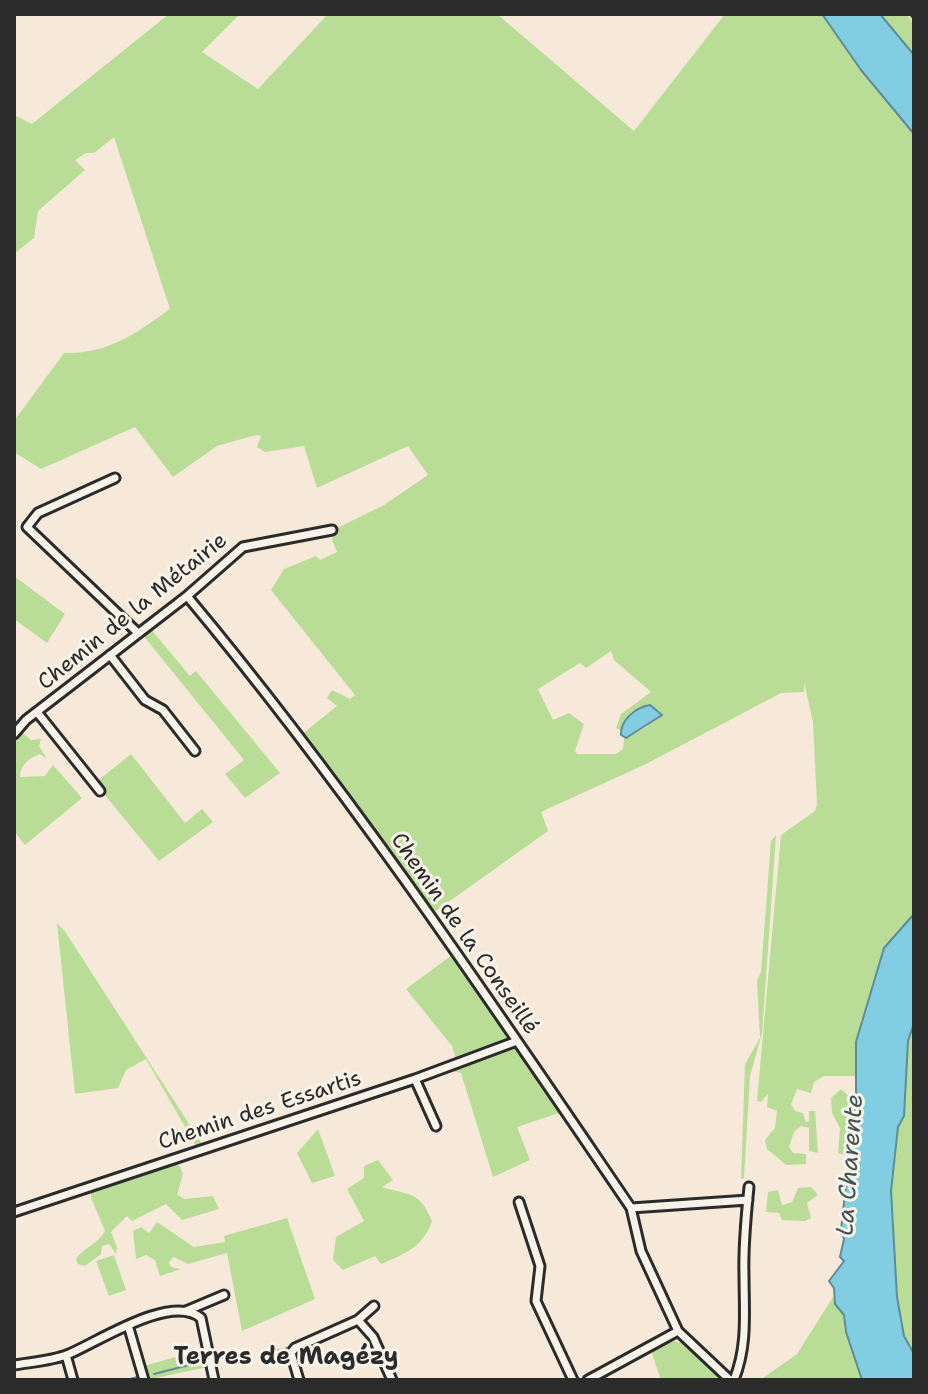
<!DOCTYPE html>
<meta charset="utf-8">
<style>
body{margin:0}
#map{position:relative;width:928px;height:1394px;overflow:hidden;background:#f6e9da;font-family:"Shantell Sans",sans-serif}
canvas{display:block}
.frame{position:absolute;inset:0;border:16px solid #2b2b2b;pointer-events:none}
</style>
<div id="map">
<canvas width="928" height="1394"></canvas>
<div class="frame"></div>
</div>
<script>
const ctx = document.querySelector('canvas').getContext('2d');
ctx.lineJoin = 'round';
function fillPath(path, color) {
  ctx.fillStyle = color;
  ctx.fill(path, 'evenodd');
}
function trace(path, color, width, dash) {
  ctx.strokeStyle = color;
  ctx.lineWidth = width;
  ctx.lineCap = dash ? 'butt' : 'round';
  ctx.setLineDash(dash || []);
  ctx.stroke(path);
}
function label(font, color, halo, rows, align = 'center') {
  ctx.font = font + ' "Shantell Sans",sans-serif';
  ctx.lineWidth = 6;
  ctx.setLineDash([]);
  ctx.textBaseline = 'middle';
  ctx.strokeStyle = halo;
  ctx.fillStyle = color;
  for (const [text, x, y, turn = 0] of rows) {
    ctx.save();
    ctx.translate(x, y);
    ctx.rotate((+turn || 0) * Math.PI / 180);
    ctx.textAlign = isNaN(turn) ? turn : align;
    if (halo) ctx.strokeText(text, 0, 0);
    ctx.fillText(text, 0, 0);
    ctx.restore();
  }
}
fillPath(new Path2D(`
 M169,14H240L202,52L258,89L328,14H497L634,131L725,14H842L914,96V1380H760L797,1354L835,1294L829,1281L844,1261L840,1257L844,1239L841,1230L851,1157L838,1153L840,1128L832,1113L831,1098L841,1089L855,1102V1076H824L814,1082L811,1093L797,1089L791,1104L795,1111L803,1113L806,1122L809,1121V1111H815L818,1153L809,1151V1128L801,1126L794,1132L789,1147L793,1153L806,1154V1164L786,1165L767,1149L765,1140L775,1128L777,1111L767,1107L768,1094L761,1102L757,1101L781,835L815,811L817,805L813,722L804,682V692L781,693L646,764L541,812L548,831L433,913L301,735L337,706L327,698L332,690L350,699L355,695L271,590L284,569L316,556L320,560L337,552L332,540L335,529L384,505L428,475L408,446L317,488L304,446L265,452L257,447L261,436L256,435L217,446L173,477L135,427L41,469L14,452V421L64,353C108,354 135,334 170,309L114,137L94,153H86L75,160L85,170L38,211L34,238L14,254V115L32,124ZM611,651L614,660L651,692L621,714L616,728L620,730L627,719L648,726L624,739L623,749L616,754H577L575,751L584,724L569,713L553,720L538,689L580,663L586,668Z
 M880,14H907L914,25V55Z
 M14,576L65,614L47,643L14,619Z
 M150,628L190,676L196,671L280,773L245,798L225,774L244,760L142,634Z
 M18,729L31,740L41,739L39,746L47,759L40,754C29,758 20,765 20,777L45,776L53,765L82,798L25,845L14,831V734Z
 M131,754L185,823L202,809L213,822L159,861L95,783Z
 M776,835L762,1033L750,1076L744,1178L741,1179L745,1064L760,1038L757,981L761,972L771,841Z
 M57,923L66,933L202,1144L196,1146L146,1059L126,1070L118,1088L75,1094Z
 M456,952L565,1111L517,1127L530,1160L493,1177L461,1073L451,1071L448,1066L457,1062L452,1046L406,989Z
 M318,1129L335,1176L312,1183L297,1153Z
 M165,1158L180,1167L183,1174L177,1195L185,1199L213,1196L219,1209L182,1220L166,1204L132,1221L127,1216L111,1232L117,1247L116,1254L109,1244L102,1246L101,1254L85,1266L78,1264L76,1259C84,1247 98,1244 105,1231L91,1198V1189Z
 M378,1160L393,1180L382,1187C410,1196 419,1190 432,1221C423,1247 405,1254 381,1264L375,1256L343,1270L333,1260L336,1237L364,1221L347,1189L364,1178V1166Z
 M811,1187L818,1195L807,1203L811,1218L805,1221L782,1220L779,1213L766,1212L768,1192L778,1190L782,1205L792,1202L798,1188Z
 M287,1218L315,1299L242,1331L227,1253L188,1264L174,1257L169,1262L171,1267L181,1269L160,1276L155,1260L146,1255L136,1259L133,1231L141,1227L149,1233L157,1222L194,1247L225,1242L224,1236Z
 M114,1255L126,1290L109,1296L96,1261Z
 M674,1341L682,1343L724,1380H654L660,1378L651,1350Z
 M203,1349L207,1367L147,1380L144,1366Z`), '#b9dd97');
const water = new Path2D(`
 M822,14H880L914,55V134L861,70Z
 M650,705L662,715L626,738L621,735C620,720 636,707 650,705Z
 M914,914V1023L908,1041L904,1116L898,1127L891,1191L897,1297L904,1336L914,1354V1380H862L846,1332L844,1315L835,1304L834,1288L829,1281L844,1261L840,1257L844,1239L841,1230L856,1093V1042L884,948Z`);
fillPath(water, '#81cde1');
trace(water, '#5f8c98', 2);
trace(new Path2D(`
 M154,1374L205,1361
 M127,1380L137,1377`), '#5f8c98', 2);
const street = new Path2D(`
 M115,478L38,513L27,527L138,633
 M187,596C349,790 489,999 631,1208L641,1251L678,1331L730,1380
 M110,655L145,700L163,710L195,751
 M37,712L100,791
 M14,734L26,720L187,596L243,547L332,530
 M415,1079L436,1126
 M519,1202L540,1266L536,1301L573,1380
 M631,1208L748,1200
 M14,1212L415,1079L517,1041
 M186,1311L224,1295
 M358,1320L374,1306
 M128,1325L144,1380
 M66,1355L73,1380
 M278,1356L291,1353
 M14,1365C32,1362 52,1361 69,1354C98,1342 171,1293 201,1318L214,1380
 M299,1380L291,1353L295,1348L358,1320L373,1337L392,1380
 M588,1380L678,1331
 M734,1380C748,1345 744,1312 744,1275C743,1246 746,1216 749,1187`);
trace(street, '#2b2b2b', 13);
trace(street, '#f7f3e8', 7);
const rail = new Path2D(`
 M912,14L914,17`);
trace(rail, '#2b2b2b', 5);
trace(rail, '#f7f3e8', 2, [6]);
label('22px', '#2b2b2b', '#f7f3e8', [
 ["Chemin de la Métairie",133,612,-39],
 ["Chemin de la Conseillé",464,934,55],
 ["Chemin des Essartis",260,1111,-18]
]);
label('italic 24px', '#405458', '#f7f3e8', [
 ["La Charente",851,1165,-86]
]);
label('bold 24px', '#2b2b2b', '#f7f3e8', [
 ["Terres de Magézy",286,1358]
]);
</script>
